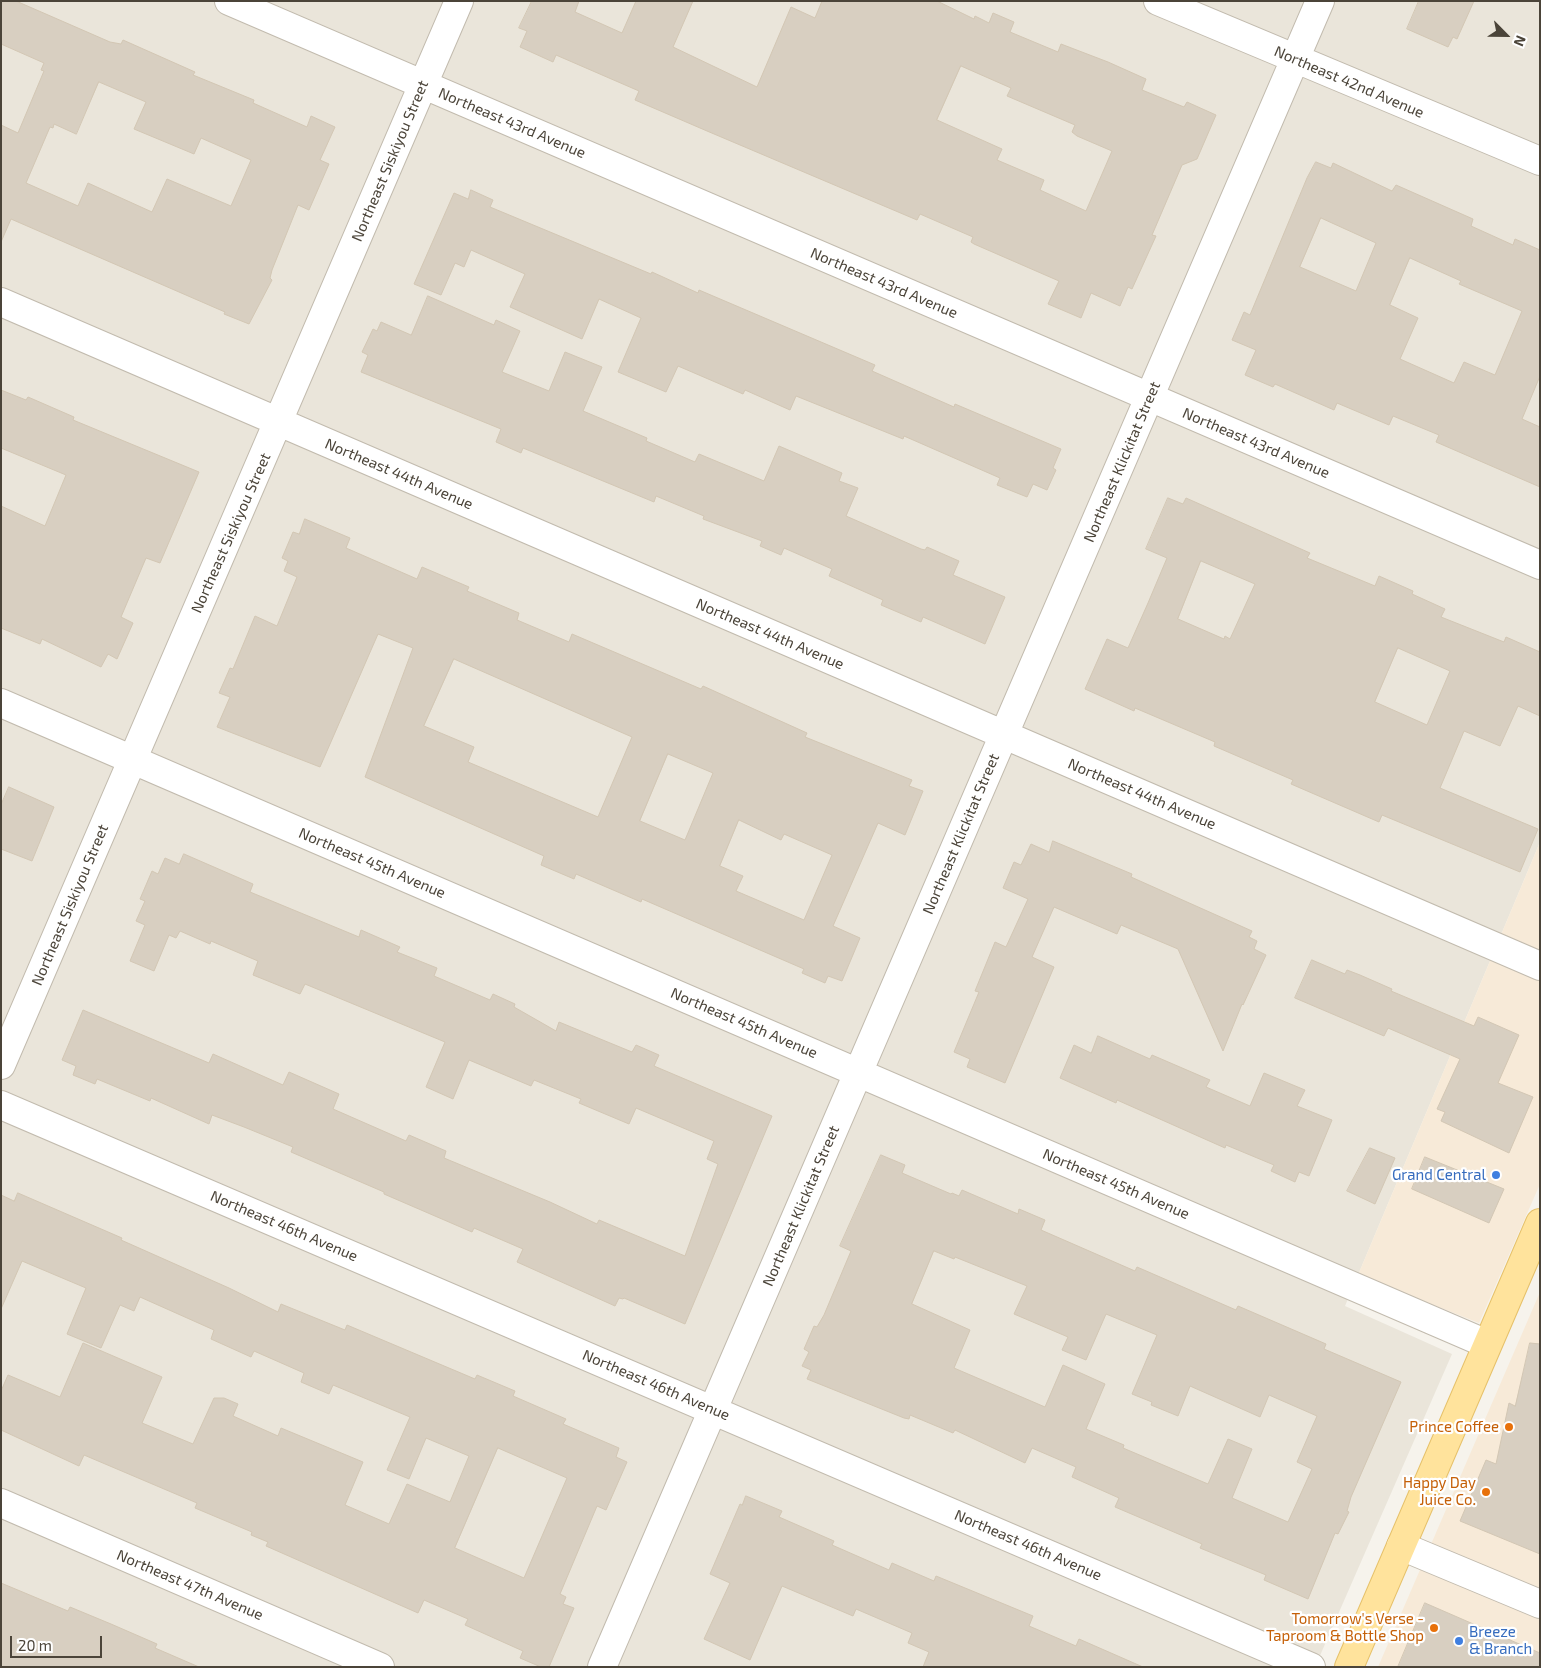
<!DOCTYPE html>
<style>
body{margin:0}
#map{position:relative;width:1541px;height:1668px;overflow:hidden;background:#f6f3ec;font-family:"Exo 2",sans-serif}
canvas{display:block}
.frame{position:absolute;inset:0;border:2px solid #4b4439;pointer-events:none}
.north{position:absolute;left:1481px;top:10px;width:50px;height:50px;-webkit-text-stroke:4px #fff;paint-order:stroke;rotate:113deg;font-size:14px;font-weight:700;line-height:20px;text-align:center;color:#4b4439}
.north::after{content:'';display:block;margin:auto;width:18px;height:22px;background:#4b4439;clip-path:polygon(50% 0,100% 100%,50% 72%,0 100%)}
.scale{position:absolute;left:10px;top:1636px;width:92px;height:22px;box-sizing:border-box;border:2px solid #4b4439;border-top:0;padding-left:6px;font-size:15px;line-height:18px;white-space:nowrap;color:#4b4439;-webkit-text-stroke:4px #fff;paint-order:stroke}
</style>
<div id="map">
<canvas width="1541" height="1668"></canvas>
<div class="frame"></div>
<div class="north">N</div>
<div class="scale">20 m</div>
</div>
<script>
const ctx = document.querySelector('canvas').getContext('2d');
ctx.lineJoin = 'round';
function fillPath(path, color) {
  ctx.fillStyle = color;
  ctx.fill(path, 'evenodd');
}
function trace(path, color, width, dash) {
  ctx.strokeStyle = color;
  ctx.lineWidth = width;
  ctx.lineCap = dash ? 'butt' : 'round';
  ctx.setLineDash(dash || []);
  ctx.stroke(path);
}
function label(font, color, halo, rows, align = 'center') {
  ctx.font = font + ' "Exo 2",sans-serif';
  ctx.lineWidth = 4.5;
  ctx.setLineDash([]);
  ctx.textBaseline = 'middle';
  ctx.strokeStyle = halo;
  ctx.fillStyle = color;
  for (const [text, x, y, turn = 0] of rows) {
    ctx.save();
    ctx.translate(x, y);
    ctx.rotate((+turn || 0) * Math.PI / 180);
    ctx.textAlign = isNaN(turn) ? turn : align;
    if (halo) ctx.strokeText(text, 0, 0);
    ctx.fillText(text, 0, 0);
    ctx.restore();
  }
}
fillPath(new Path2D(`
 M1,1H1540V842L1345,1306L1452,1354L1315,1667H1Z`), '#eae5da');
fillPath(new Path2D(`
 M1540,842V1184L1479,1323L1358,1275Z
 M1540,1292V1667H1378Z`), '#f7ead8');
const building = new Path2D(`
 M1,1H16L110,42L121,44L123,40L195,72L193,75L254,100L253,103L307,127L311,116L335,127L320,160L329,164L309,210L298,205L272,270L270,278L272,280L249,324L224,314L225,312L11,219L1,242V125L18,133L44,71L41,70L44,63L1,44ZM99,82L146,102L134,129L194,154L201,138L251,160L231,206L167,179L152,212L88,183L78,206L26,183L50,127L53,128L54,124L76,134Z
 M532,1H579L575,12L622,33L636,1H693L673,47L757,87L791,7L815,18L822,1H937L974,19L975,16L989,23L993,13L1014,22L1010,32L1058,52L1061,44L1108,62L1146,79L1142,90L1184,107L1187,102L1216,115L1197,159L1182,165L1152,235L1156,236L1132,289L1128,287L1120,306L1091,293L1081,318L1048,304L1059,281L974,244L971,242L973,237L920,214L917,220L707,131L635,100L639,91L556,55L553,62L520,47L527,31L519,28ZM961,66L1011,88L1007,96L1075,125L1072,132L1077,136L1112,151L1086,211L1040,190L1044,180L997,160L1002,149L937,120Z
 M1419,1H1474L1457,39L1453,37L1448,47L1407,29Z
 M1316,162L1331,168L1333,163L1392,191L1396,185L1473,219L1471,226L1513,245L1515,239L1540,250V376L1522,419L1540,427V487L1436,442L1439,435L1393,416L1389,425L1337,403L1334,410L1275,384L1273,387L1245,375L1256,350L1232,340L1244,312L1250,315L1307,178ZM1321,218L1376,243L1356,291L1300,267ZM1410,258L1461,281L1459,284L1522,311L1495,375L1464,362L1454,383L1400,359L1418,318L1390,305Z
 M471,190L493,200L490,207L651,274L652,272L698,293L699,290L875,365L872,371L954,407L955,404L1061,449L1053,468L1056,470L1047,490L1033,484L1027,497L997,485L1000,478L904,436L903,439L796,396L790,410L745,390L743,394L678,366L666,392L618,372L641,318L599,299L582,339L510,307L525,274L471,250L464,267L455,263L441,295L414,284L454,193L468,199Z
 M428,296L494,325L496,320L520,331L502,372L549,391L565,352L602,367L583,411L647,438L646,441L695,462L699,454L764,481L779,446L842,473L839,481L858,488L846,516L921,549L925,550L927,547L959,561L953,575L1005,597L985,644L923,617L921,622L881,605L883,600L829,576L832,569L784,548L781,555L760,546L762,541L703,519L704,516L656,496L654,502L523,448L521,453L496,442L501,429L361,372L368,355L362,352L373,329L377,331L381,322L411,335Z
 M1,390L26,400L28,397L74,417L73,420L199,472L160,563L146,558L121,617L133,623L117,659L108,654L101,667L42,639L40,644L1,628V506L45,526L66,475L1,448Z
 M1168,498L1183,504L1186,498L1310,553L1307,558L1375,586L1379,576L1413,591L1412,594L1445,609L1441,617L1504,642L1506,637L1540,652V716L1518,706L1500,746L1464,731L1440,788L1538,829L1520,872L1382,815L1379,822L1291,784L1293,780L1214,746L1215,742L1135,708L1134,711L1085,689L1107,639L1128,648L1148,603L1167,558L1146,549ZM1201,561L1255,584L1230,639L1225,636L1224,639L1178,619ZM1398,648L1450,671L1427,725L1375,702Z
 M305,519L350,538L346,548L417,579L422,567L469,587L467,591L519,613L517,620L569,642L572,634L701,689L703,686L807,733L805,737L912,780L909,786L923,791L905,835L878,823L833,926L860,938L842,981L828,976L825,983L802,973L804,969L642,899L641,902L576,874L574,879L541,865L544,856L365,777L413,648L378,634L320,767L217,727L230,697L219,693L230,668L233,669L255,616L277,626L297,577L284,571L288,561L282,558L293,532L299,534ZM454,659L632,737L598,817L468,762L474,747L424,726ZM668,754L713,773L685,840L640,821ZM739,820L781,840L784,834L832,855L804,920L736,891L743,876L720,866Z
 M9,787L54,807L32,861L1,849V805Z
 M1053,841L1132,874L1131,877L1252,931L1249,937L1257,941L1254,949L1266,955L1243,1005L1242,1004L1223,1051L1178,949L1121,925L1117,934L1054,907L1032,957L1054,967L1005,1083L967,1067L970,1059L954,1052L979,992L975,991L995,942L1006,947L1028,899L1003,888L1014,862L1021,865L1031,844L1049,852Z
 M184,854L253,884L250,892L359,937L361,930L400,947L397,952L437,968L434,976L490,1000L493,994L515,1004L514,1007L556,1031L559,1022L632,1052L636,1045L659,1055L654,1066L772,1116L685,1324L624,1298L623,1299L619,1298L615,1306L517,1262L523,1249L474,1228L472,1232L384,1194V1192L291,1152L293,1147L244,1127L212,1115L209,1124L151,1098L150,1101L97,1079L95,1084L73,1075L76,1066L62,1060L83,1010L209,1063L213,1054L283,1085L289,1072L339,1094L333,1109L406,1141L409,1135L446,1151L444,1158L550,1202L597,1224L599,1220L685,1256L718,1164L707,1159L714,1141L636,1108L629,1124L579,1103L581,1099L534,1080L531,1086L469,1060L453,1099L426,1087L445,1042L305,984L300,994L253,975L258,961L211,941L210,944L180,931L176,938L169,935L154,971L130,961L145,925L136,921L145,901L140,899L152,871L158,874L165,858L179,864Z
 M1312,960L1345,974L1347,970L1360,975L1392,989L1391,991L1474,1026L1478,1017L1519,1035L1498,1083L1533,1097L1509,1153L1441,1121L1445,1112L1437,1109L1460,1059L1388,1028L1384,1036L1295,998Z
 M1098,1036L1150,1059L1152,1055L1210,1080L1206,1087L1250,1106L1264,1073L1305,1090L1297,1106L1332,1120L1309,1176L1299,1172L1295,1182L1271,1171L1274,1165L1226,1145L1225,1148L1117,1100L1116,1103L1060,1078L1074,1045L1091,1053Z
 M1370,1148L1395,1158L1375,1204L1347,1191Z
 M881,1155L905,1165L902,1173L951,1194L952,1193L959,1196L962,1190L1018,1214L1019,1209L1045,1220L1041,1230L1135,1271L1137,1267L1236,1310L1238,1306L1326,1344L1324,1349L1401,1382L1351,1497L1347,1511L1349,1512L1338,1534L1335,1533L1308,1599L1264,1580L1266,1575L1200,1548L1202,1544L1115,1507L1119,1498L1072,1477L1076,1467L1032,1448L1025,1463L955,1430L953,1433L910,1415L909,1419L904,1418L807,1379L811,1370L802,1366L809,1352L804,1349L814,1326L817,1327L824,1315L851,1251L840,1246ZM934,1251L954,1259L955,1257L1027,1286L1014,1314L1068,1337L1062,1350L1086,1360L1106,1314L1157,1335L1132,1394L1152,1402L1151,1405L1178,1416L1190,1386L1260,1417L1269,1395L1317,1416L1297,1462L1312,1469L1288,1522L1232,1498L1252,1449L1228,1439L1208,1484L1123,1448L1124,1445L1086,1429L1105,1384L1063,1365L1045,1407L954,1368L970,1330L912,1304Z
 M1425,1157L1504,1189L1489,1223L1412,1189Z
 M18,1193L122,1238L121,1240L229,1288L278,1312L281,1304L345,1330L347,1325L475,1379L477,1375L515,1391L513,1396L566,1419L563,1424L619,1448L616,1457L627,1462L606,1510L597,1506L560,1594L566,1597L563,1604L574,1608L549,1667H541L520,1658L523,1651L465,1625L468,1619L424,1600L418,1613L266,1546L268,1542L251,1535L252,1532L195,1508L197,1503L84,1455L79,1466L1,1430V1391L8,1375L60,1397L83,1343L162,1377L142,1423L193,1444L214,1398H224L238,1404L233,1416L278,1436L281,1428L363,1462L345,1505L389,1524L407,1484L450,1502L469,1456L426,1438L409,1479L387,1470L410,1417L333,1385L329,1394L301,1382L304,1373L254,1351L251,1357L211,1339L214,1330L140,1297L134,1311L120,1305L101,1348L67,1334L86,1288L22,1261L1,1309V1195L14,1201ZM498,1448L567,1478L524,1578L455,1548Z
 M1530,1343L1540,1344V1554L1460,1521L1486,1460L1496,1464L1509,1403L1515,1406Z
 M746,1496L782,1511L779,1517L834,1541L832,1545L889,1570L892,1563L934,1581L936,1576L1033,1616L1029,1626L1076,1646L1079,1639L1143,1667H923L929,1652L908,1643L912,1633L856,1609L853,1616L782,1586L750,1660L704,1639L730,1583L710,1574L740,1504L742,1505Z
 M1,1583L68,1611L70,1607L111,1624L157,1644L155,1648L199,1667H1Z
 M1425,1603L1540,1653V1667H1398Z`);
fillPath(building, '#d8cfc1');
trace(building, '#d3c7b4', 1);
const minor = new Path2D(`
 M229,1L1540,565
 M1158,1L1540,161
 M1,302L1540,966
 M1,703L1487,1344
 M1,1065L459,1
 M1,1105L1311,1667
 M1,1503L380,1667
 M1401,1546L1540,1604
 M602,1667L1320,1`);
const major = new Path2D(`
 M1349,1667L1540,1223`);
trace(minor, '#c2bbae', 30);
trace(major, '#e6c16a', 30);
trace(minor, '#fff', 28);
trace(major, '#ffe39c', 28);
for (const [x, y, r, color] of [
 [1496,1175,5,"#3f7fe0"],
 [1509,1427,5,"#e8710a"],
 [1486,1492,5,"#e8710a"],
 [1434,1628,5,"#e8710a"],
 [1459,1641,5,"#3f7fe0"]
]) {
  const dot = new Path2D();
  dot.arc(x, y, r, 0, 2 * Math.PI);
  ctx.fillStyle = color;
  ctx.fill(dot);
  trace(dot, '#fff', 2);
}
label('15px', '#4b4439', '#fff', [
 ["Northeast 42nd Avenue",1349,82,23],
 ["Northeast 43rd Avenue",512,123,23],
 ["Northeast Siskiyou Street",390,161,-67],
 ["Northeast 43rd Avenue",884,283,23],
 ["Northeast 43rd Avenue",1256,443,23],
 ["Northeast Klickitat Street",1122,462,-67],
 ["Northeast 44th Avenue",399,474,23],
 ["Northeast Siskiyou Street",231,533,-66],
 ["Northeast 44th Avenue",770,634,23],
 ["Northeast 44th Avenue",1142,794,23],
 ["Northeast Klickitat Street",961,834,-67],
 ["Northeast 45th Avenue",372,863,23],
 ["Northeast Siskiyou Street",70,905,-67],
 ["Northeast 45th Avenue",744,1023,23],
 ["Northeast 45th Avenue",1116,1184,23],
 ["Northeast Klickitat Street",801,1206,-67],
 ["Northeast 46th Avenue",284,1226,23],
 ["Northeast 46th Avenue",656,1385,23],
 ["Northeast 46th Avenue",1028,1545,23],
 ["Northeast 47th Avenue",190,1585,23]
]);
label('15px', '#366cbe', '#fff', [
 ["Grand Central",1486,1175],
 ["Breeze",1469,1632,"left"],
 ["& Branch",1469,1649,"left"]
], 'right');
label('15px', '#c56008', '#fff', [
 ["Prince Coffee",1499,1427],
 ["Happy Day",1476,1483],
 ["Juice Co.",1476,1500],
 ["Tomorrow's Verse -",1424,1619],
 ["Taproom & Bottle Shop",1424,1636]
], 'right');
</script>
